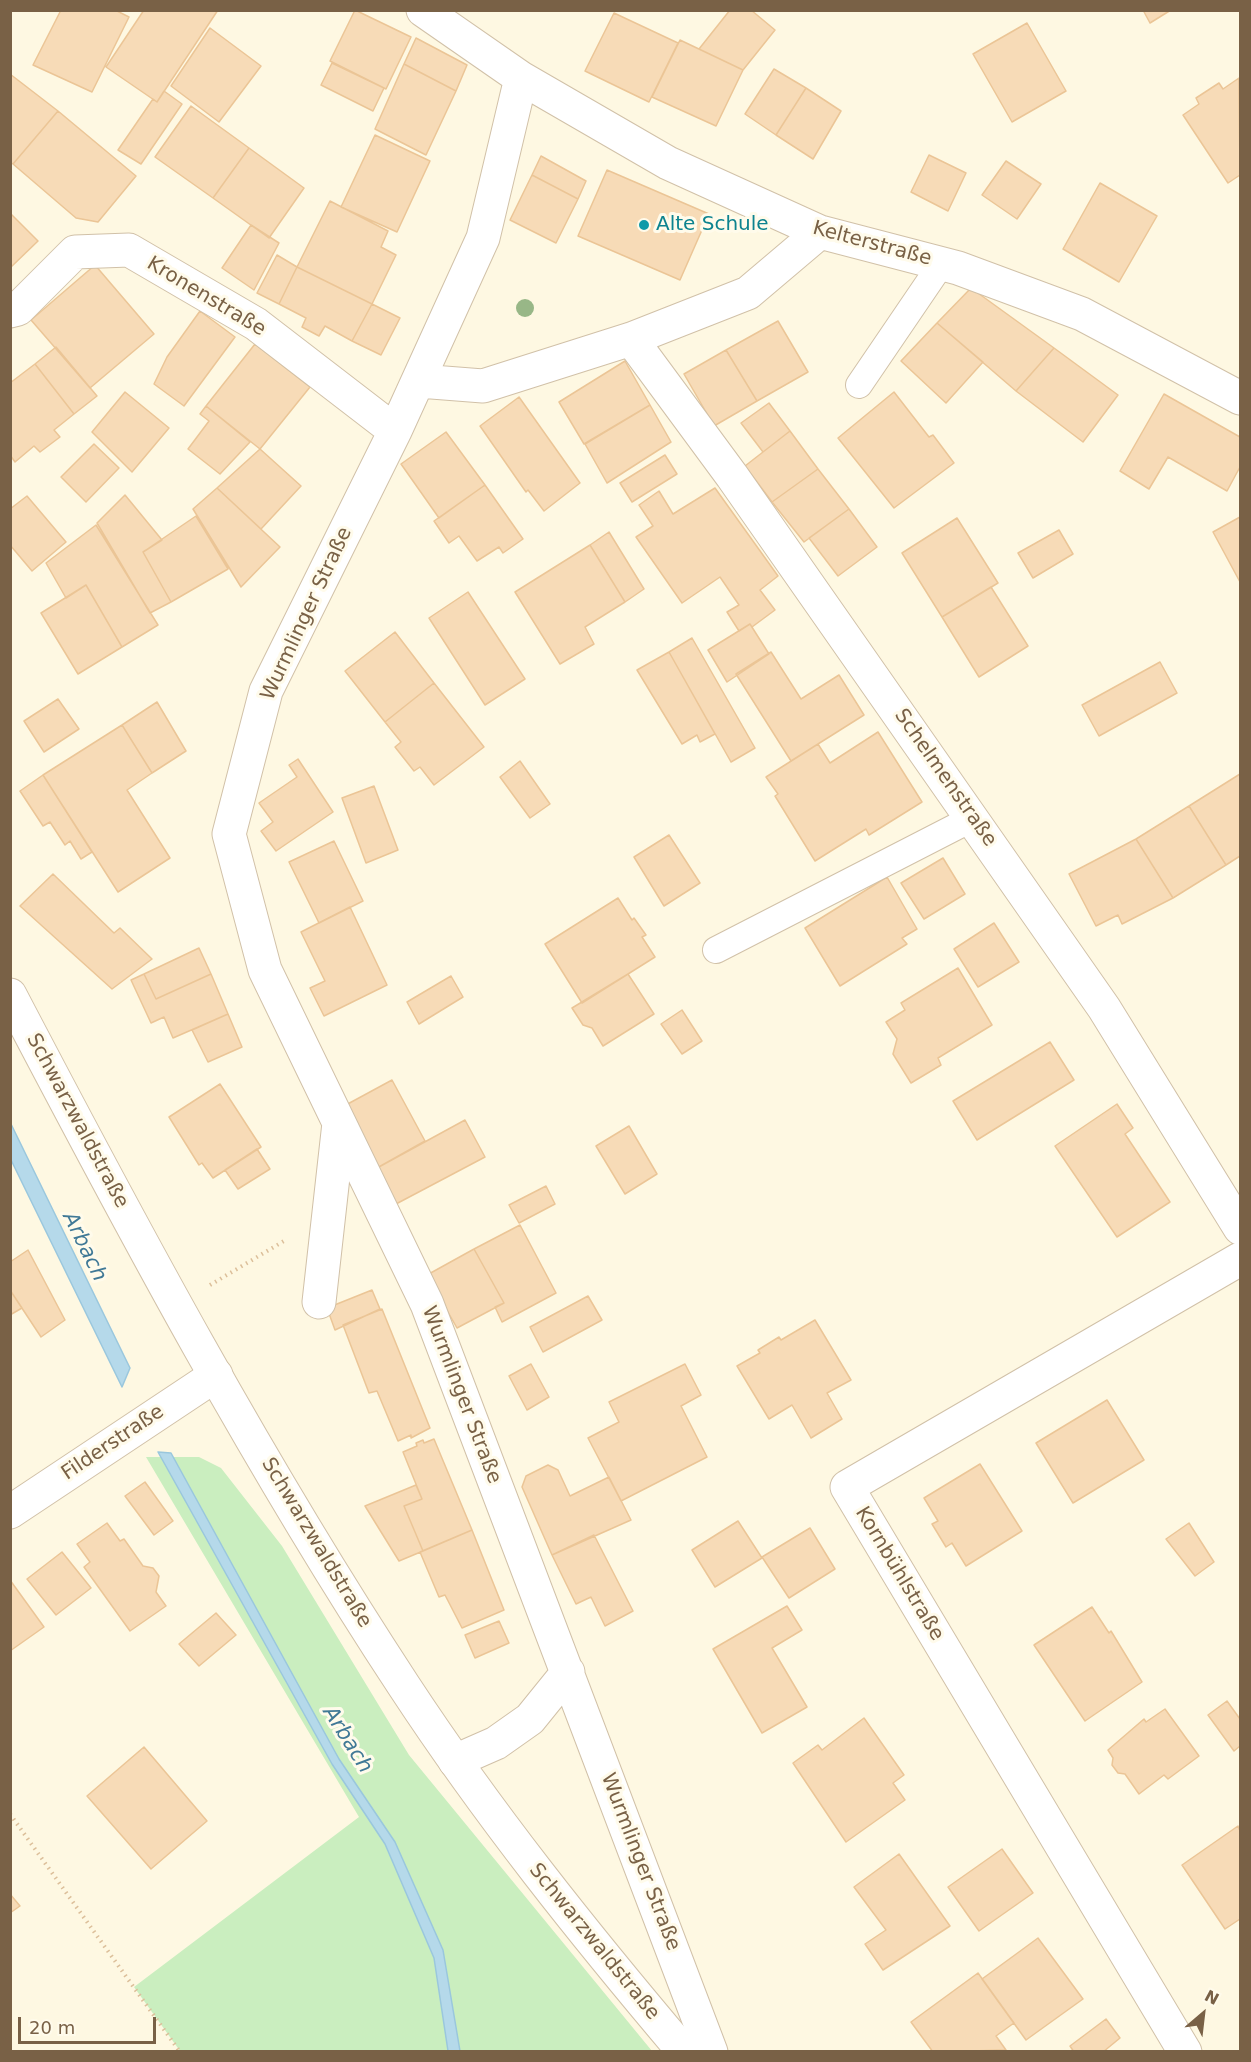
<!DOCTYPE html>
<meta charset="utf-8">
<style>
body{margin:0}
#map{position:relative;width:1251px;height:2062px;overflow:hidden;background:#fef8e2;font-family:"DejaVu Sans",sans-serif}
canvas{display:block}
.frame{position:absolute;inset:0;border:12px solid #796146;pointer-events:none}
.north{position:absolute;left:1173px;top:1984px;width:60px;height:60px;-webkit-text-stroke:4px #fffbeb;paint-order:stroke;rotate:28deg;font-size:16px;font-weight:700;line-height:24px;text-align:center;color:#796146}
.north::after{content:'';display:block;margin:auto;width:21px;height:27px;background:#796146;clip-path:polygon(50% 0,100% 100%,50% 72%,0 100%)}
.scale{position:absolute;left:18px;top:2017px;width:138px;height:27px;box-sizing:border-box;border:3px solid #796146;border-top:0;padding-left:8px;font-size:18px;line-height:21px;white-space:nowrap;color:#796146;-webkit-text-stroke:4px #fffbeb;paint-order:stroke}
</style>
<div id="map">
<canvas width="1251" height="2062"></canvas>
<div class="frame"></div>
<div class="north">N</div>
<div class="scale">20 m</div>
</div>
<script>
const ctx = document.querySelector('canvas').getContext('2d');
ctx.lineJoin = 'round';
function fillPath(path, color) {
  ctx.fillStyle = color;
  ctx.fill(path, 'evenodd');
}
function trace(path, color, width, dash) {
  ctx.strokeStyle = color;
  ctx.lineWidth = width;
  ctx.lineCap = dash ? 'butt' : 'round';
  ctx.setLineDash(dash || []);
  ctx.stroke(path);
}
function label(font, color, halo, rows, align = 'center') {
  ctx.font = font + ' "DejaVu Sans",sans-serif';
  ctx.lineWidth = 6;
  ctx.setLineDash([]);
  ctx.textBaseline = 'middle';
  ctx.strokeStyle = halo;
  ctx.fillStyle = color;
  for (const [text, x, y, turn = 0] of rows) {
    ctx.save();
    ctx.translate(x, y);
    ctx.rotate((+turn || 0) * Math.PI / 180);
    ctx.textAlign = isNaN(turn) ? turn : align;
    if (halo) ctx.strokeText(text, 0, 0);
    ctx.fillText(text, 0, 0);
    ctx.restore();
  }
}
fillPath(new Path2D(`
 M146,1457H199L221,1468L282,1546L409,1755L652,2051H180L134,1987L359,1817Z`), '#caeebf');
const water = new Path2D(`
 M11,1124L130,1368L122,1387L11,1160Z
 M158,1452L171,1453L339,1759L395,1842L443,1950L460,2051H448L434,1958L385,1844L332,1764Z`);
fillPath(water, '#b5d9ea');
trace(water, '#9ac7dd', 1.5);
const building = new Path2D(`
 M61,10H115L129,17L92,92L33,65Z
 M144,10H218L157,102L106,67Z
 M355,10L411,37L386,89L330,61Z
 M730,10H751L775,30L743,70L699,49Z
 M1143,10H1171L1150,23Z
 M614,13L678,43L649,102L585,71Z
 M1027,23L1066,91L1012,122L973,54Z
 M210,28L261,66L219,122L171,86Z
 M416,38L467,65L456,91L404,64Z
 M680,40L743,70L716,126L652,97Z
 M332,63L384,88L373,111L321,85Z
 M404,64L456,91L426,155L375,129Z
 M774,69L806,88L776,135L745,114Z
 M10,74L58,111L13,164L10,162Z
 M1239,78L1240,175L1228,183L1183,115L1199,104L1196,98L1219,83L1223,89Z
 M806,88L841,111L813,159L776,135Z
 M164,91L182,104L141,164L118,150L153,99L157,102Z
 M191,106L249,148L213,198L155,157Z
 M58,111L136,176L98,222L76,218L13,164Z
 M375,135L430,161L397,232L341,207Z
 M249,148L304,188L269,238L213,198Z
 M929,155L966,173L948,211L911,192Z
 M541,156L586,181L578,199L532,175Z
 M1006,161L1041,184L1017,219L982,195Z
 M607,170L709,214L680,280L578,236Z
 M532,175L578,199L556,243L510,220Z
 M1100,183L1157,216L1119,282L1063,249Z
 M330,201L388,231L381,247L396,255L372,304L297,267Z
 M10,213L38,241L10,268Z
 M251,225L279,243L254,290L222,268Z
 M277,255L297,267L279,304L257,293Z
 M95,265L154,334L90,388L31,320Z
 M297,267L372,304L352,341L325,326L319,336L302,327L306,318L279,304Z
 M971,288L1054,348L1016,391L937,323Z
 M372,304L400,318L381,355L352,341Z
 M200,311L235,337L184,406L154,384L167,357Z
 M778,321L808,372L757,401L726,350Z
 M937,323L983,362L946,403L901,361Z
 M255,344L310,387L260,449L206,406Z
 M56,347L97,396L74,414L35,364Z
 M1054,348L1118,395L1083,442L1016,391Z
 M726,350L757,401L714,426L684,374Z
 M625,361L650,405L584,444L559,402Z
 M35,364L74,414L54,430L60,437L40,452L34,446L15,462L10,455V383Z
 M125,392L169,428L132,472L92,432Z
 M894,392L929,437L933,435L954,463L894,508L838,438Z
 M1164,394L1240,437V467L1227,491L1168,457L1149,489L1120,471Z
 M519,397L580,483L544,511L528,490L526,492L480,426Z
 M769,403L790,431L763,452L741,423Z
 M650,405L671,442L607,483L585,444Z
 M206,406L250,442L220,474L188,449L209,421L200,414Z
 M790,431L818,469L772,502L745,466Z
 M446,432L485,485L439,518L401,464Z
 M94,444L119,468L86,502L61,477Z
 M260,449L301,486L261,529L217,488Z
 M665,455L677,474L632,502L620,483Z
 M818,469L849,509L804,542L772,502Z
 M485,485L523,539L503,553L499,547L477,561L459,536L449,543L434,521Z
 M217,488L280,547L241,587L193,509Z
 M715,488L778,576L760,590L775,610L752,627L750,624L739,631L727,612L739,605L720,577L682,603L636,537L653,526L639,505L659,491L673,514Z
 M125,495L162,540L143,552L171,602L150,613L97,523Z
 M27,496L66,542L32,571L10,545V509Z
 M849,509L877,547L838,576L809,538Z
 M196,516L228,569L171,602L143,552Z
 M1240,517V582L1213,532Z
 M957,518L998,583L942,617L902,553Z
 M96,525L158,625L122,647L86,585L66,598L46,563Z
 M1059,530L1073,554L1033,578L1018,553Z
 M609,532L644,589L625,602L590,545Z
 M590,545L625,602L585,627L594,644L560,664L515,592Z
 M86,585L122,647L78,674L41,613Z
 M991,587L1028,646L979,677L942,617Z
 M468,592L525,679L485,705L429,618Z
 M750,624L769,654L727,682L708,650Z
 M395,632L434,683L385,722L345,671Z
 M692,638L755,748L731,762L669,652Z
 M669,652L715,734L700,742L697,735L682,744L637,670Z
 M771,652L801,699L839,675L864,715L791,761L736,674Z
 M1160,662L1177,693L1099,736L1082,705Z
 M434,683L484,747L434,785L420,767L414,771L395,747L401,742L385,722Z
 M58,699L79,729L44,752L24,721Z
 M157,702L186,751L152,773L122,725Z
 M122,725L152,773L127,790L170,858L118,892L43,775Z
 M878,732L922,802L869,835L866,829L815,861L775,796L778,794L766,777L818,744L830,763Z
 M298,759L333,812L276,851L261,831L273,822L259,803L297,777L289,765Z
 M520,761L550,804L530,818L500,777Z
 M1240,774V856L1226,865L1189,806Z
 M43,775L92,852L81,859L70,841L65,845L50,822L43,826L20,791Z
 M374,786L398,850L366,863L342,798Z
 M1189,806L1226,865L1173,898L1136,839Z
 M669,835L700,883L664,906L634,857Z
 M1136,839L1173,898L1122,924L1118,915L1096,926L1069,874Z
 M334,841L363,901L319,923L289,862Z
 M943,858L965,894L924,919L901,883Z
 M53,874L114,933L120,928L152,959L112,989L20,906Z
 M887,877L917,929L902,938L907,944L840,986L805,928Z
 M618,898L632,920L634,918L646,935L642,937L655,957L582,1003L545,944Z
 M350,907L387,985L324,1016L310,988L325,981L301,932Z
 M994,923L1019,962L978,987L954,949Z
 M199,948L211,974L156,999L144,974Z
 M958,968L992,1025L938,1058L941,1065L911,1083L893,1054L897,1039L886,1022L905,1010L901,1003Z
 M144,974L156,999L211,974L228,1014L173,1038L164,1017L151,1023L131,980Z
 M628,974L654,1014L603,1046L592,1028L583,1025L572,1008Z
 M451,976L463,997L419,1024L407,1002Z
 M682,1010L702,1041L682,1054L661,1024Z
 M228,1014L242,1047L208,1062L192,1030Z
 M1050,1042L1074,1080L977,1140L953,1101Z
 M392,1080L425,1141L377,1168L344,1106Z
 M220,1084L261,1147L213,1178L202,1163L199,1165L169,1117Z
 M1117,1104L1133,1128L1125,1134L1170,1202L1117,1237L1055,1146Z
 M465,1120L485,1157L396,1204L377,1168Z
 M629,1126L657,1174L625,1194L596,1146Z
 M257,1149L270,1169L238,1189L225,1170Z
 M546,1186L555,1204L519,1223L509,1205Z
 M520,1225L556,1293L502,1322L495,1307L504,1303L474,1249Z
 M474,1249L504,1303L457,1328L427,1275Z
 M28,1250L65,1320L41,1337L10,1290V1262Z
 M10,1290L22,1308L10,1315Z
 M372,1290L380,1309L335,1330L327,1308Z
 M588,1296L602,1320L543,1352L530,1327Z
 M382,1309L430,1428L411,1438V1435L398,1441L377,1391L369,1393L343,1325Z
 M815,1320L851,1380L827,1393L842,1419L811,1438L792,1405L769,1419L737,1366L760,1353L758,1350L779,1337L781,1340Z
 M531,1364L549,1397L527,1410L509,1376Z
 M685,1364L701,1395L681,1406L707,1457L621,1501L588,1438L619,1422L609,1402Z
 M1107,1400L1144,1460L1073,1503L1036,1443Z
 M434,1439L472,1530L423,1551L404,1506L422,1499L403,1452L417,1446L416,1443L423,1440L424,1443Z
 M980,1464L1022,1531L966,1566L952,1543L946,1547L932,1524L938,1521L924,1498Z
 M548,1465L558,1470L570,1496L609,1477L631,1520L552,1555L522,1487L526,1476Z
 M145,1482L173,1521L154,1535L125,1496Z
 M416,1485L422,1499L404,1506L423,1551L399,1561L365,1506Z
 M738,1521L762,1558L715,1587L692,1550Z
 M107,1523L120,1541L124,1539L143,1566L153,1568L159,1576L156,1592L166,1606L130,1631L84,1567L90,1562L77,1544Z
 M1189,1523L1214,1562L1195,1576L1166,1539Z
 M810,1528L835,1569L789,1598L762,1557Z
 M472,1530L504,1610L462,1628L445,1595L439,1597L420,1552Z
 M594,1535L633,1611L605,1626L591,1597L576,1604L552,1555Z
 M62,1552L91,1588L56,1615L27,1579Z
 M10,1580L44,1627L10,1651Z
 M787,1606L802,1630L772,1648L807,1707L762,1733L713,1649Z
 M1092,1607L1109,1633L1111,1631L1142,1682L1085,1721L1034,1645Z
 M216,1613L236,1635L199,1666L179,1644Z
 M499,1621L509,1643L475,1658L465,1635Z
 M1227,1701L1240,1719V1746L1234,1751L1208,1715Z
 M1165,1709L1199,1756L1168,1779L1164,1775L1139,1794L1125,1774L1118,1773L1112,1765L1113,1758L1108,1750L1144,1719L1146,1722Z
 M864,1718L904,1775L893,1783L905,1800L846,1842L793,1763L818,1745L822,1750Z
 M144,1747L207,1821L151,1869L87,1796Z
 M1238,1826L1240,1831V1919L1225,1929L1182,1865Z
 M1002,1849L1033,1893L979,1931L948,1887Z
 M899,1854L950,1926L883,1970L865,1944L886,1930L854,1887Z
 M10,1894L20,1906L10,1913Z
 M1038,1938L1083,1999L1026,2040L982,1979Z
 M978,1973L1014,2023L996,2036L1006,2050L933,2052L911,2022Z
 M1106,2019L1120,2038L1103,2052H1074L1070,2046Z`);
fillPath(building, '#f7dbb7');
trace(building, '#ebc596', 1.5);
const service = new Path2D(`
 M859,385L942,263
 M716,950L973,818`);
const minor = new Path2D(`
 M423,10L521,78L668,163L820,232L958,268L1082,314L1240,398
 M521,78L483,238L395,431L266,691L229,834L265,970L427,1304L711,2052
 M10,311L18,309L75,252L129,250L256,324L395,431
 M631,339L732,476L1104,1008L1240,1228
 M419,381L483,386L631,339L748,293L820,232
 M319,1302L339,1123
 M10,1512L216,1375
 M455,1761L496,1743L530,1719L568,1672
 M1185,2052L847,1487L1240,1259`);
const tertiary = new Path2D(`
 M10,995C133,1230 258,1464 404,1686C488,1814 584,1934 684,2052`);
trace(service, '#d1c1a8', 28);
trace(minor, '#d1c1a8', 35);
trace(tertiary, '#d1c1a8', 35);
trace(new Path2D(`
 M210,1285L284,1241
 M10,1814L180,2052`), '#dcbf9a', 4, [1.5, 4.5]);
trace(service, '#fff', 26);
trace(minor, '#fff', 33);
trace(tertiary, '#fff', 33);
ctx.fillStyle = '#98b787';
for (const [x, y] of [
 [525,308]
]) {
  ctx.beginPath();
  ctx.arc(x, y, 9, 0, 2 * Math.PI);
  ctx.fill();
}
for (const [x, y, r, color] of [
 [644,225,6,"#0f9aa8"]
]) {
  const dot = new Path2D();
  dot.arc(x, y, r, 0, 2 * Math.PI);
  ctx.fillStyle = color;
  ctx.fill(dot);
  trace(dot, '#fffbeb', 2);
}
label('20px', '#0d838f', '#fffbeb', [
 ["Alte Schule",656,225]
], 'left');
label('20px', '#796146', '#fffbeb', [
 ["Kelterstraße",872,244,15],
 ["Kronenstraße",206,297,31],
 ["Wurmlinger Straße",307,614,-65],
 ["Schelmenstraße",945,778,55],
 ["Schwarzwaldstraße",77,1121,62],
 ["Wurmlinger Straße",461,1395,69],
 ["Filderstraße",113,1443,-34],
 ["Schwarzwaldstraße",316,1543,59],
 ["Kornbühlstraße",899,1574,59],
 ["Wurmlinger Straße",640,1862,69],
 ["Schwarzwaldstraße",594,1942,51]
]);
label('italic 21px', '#407996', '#fffbeb', [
 ["Arbach",84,1247,64],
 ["Arbach",347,1740,58]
]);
</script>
